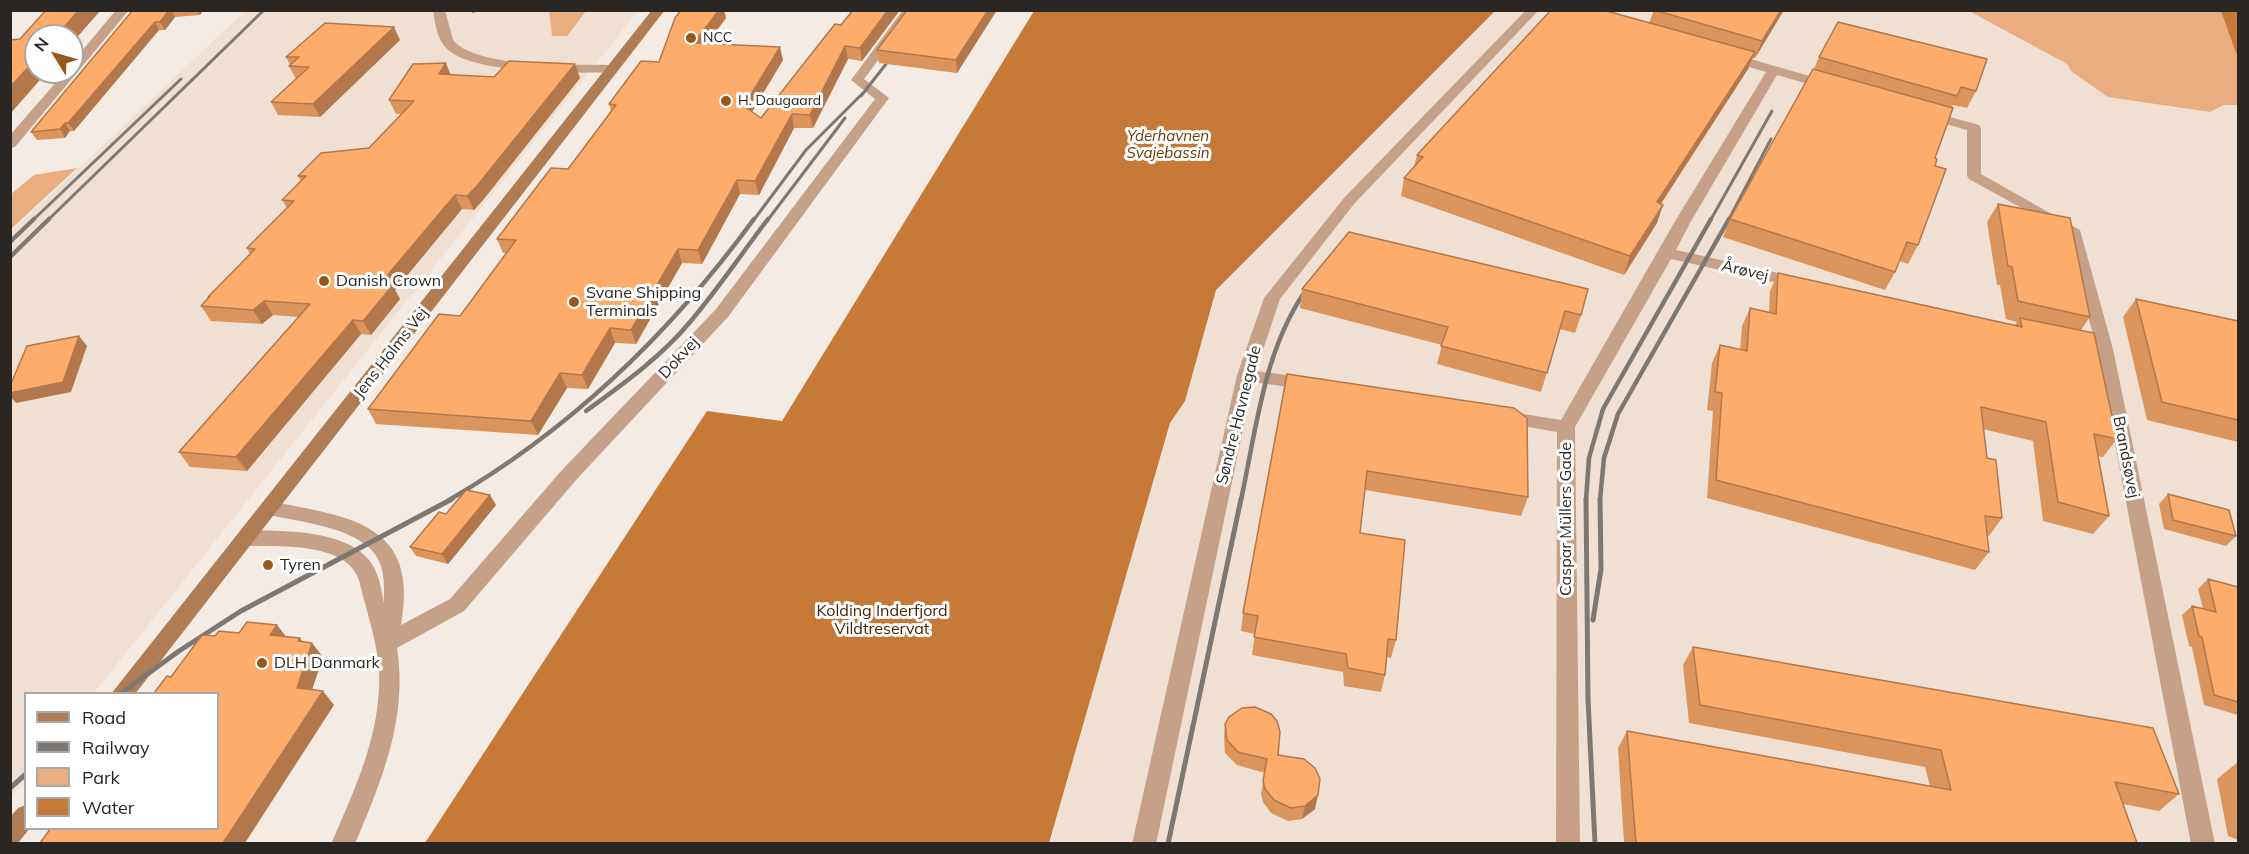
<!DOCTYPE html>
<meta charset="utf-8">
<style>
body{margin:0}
#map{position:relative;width:2249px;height:854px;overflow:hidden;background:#f4ebe4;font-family:Mulish,sans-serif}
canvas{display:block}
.frame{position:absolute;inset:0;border:12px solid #292623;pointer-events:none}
.legend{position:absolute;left:24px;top:692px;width:195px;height:138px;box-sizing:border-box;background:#fff;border:2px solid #a9a8a7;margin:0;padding:8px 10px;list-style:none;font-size:18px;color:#292623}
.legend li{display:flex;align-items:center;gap:12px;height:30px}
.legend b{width:30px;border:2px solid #a9a8a7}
.north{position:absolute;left:24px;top:24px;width:60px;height:60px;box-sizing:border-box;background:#fff;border:2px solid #a9a8a7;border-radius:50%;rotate:307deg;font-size:16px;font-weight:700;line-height:24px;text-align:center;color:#292623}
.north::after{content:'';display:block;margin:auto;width:21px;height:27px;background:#975820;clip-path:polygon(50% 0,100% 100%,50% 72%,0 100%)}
</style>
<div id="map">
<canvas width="2249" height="854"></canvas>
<div class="frame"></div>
<ul class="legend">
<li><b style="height:8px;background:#b07c54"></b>Road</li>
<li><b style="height:8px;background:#7d7873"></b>Railway</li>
<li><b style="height:16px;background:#e9ad80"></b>Park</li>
<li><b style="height:16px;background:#c77937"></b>Water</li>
</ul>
<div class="north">N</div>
</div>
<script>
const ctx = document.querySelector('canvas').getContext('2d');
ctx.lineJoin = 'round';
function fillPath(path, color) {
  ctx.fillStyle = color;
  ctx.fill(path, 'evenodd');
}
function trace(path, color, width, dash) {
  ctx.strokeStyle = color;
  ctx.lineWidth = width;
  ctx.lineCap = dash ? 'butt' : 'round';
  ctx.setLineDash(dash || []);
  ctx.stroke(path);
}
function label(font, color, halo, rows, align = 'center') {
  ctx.font = font + ' Mulish,sans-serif';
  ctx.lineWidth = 6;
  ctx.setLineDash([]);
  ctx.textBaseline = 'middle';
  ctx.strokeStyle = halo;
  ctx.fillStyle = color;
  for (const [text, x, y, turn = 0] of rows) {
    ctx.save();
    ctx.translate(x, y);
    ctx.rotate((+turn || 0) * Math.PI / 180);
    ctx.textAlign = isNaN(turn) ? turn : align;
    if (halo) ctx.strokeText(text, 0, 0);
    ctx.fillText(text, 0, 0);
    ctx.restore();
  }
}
fillPath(new Path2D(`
 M245,11H638L94,693L26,694L25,779L11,798V232Z
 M1495,11H1969L2067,64L2071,71L2210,112L2224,105H2238V843L1049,844L1170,423L1185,401L1216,290Z`), '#f0e0d4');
fillPath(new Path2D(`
 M549,11L552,10L586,11L567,36H552Z
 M1969,11H2238V105H2224L2210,112L2108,97L2071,71L2067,64Z
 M77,168L11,229V194L34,175Z`), '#e9ad80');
fillPath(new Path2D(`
 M1034,11H1495L1216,290L1185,401L1170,423L1049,843H425L707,411L782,421Z
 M2221,11H2238V58Z`), '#c77937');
fillPath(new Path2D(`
 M116,10H129L15,147L10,148V135L65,72H72V63Z
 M433,10H445L453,40C477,69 575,64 612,65L618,69L612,73C574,72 475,75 447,49C437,39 435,24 433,10Z
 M903,10H916L864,79L889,98L728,317L576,480L464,611L397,648C408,718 382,780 355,844H331C355,789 382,732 379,670C377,640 366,610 359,580C347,542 278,546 246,546L239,543L236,538L239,533L246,530C282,531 344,529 369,560C379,572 381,589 384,603C384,589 385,575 379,561C365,528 300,522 269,515L262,513L259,508L262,503L269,501C349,517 420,522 401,625L450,599L562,470L716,309L875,99L851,80Z
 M1526,10H1539L1354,204L1280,299L1256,371L1310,378L1316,380L1319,384L1316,388L1310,390L1253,382L1156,844H1132L1237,375L1264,298L1344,198Z
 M1726,52L1834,83L1836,86L1829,90L1777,75L1690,223L1676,250L1800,278L1808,283L1800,288L1671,259L1575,427L1580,844H1556L1557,432L1505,423L1499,421L1496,417L1499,413L1505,411L1561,420L1674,223L1766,72L1722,59L1720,56Z
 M1925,110L1979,125L1981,128V174L2080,230L2113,349L2215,844H2191L2097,349L2065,232L1969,179L1967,176V130L1920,117L1918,114Z`), '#c6a187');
fillPath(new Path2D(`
 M652,10H665L135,694H111Z
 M26,805V828H30L18,843L10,844V817L18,808Z`), '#b07c54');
trace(new Path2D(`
 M861,96L886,64
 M32,221L181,79
 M47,221L264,10
 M753,221L806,150L865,91
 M767,221L845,118
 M1710,221L1772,111
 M1728,221L1771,139`), '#7d7873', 3);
trace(new Path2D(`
 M10,242L34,219
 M10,257L49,219
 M586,411C623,384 661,357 690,322C718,289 742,253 768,219
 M449,500C570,430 672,331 754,219
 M1241,500C1257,426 1264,345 1311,283
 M1586,500L1589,458L1603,409L1711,219
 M1600,500L1604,458L1618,414L1729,219`), '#7d7873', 4.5);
trace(new Path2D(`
 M1586,499L1588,699L1595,844
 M1593,620L1601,569L1600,499
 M120,694L179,651L241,611L452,499
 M10,788L26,774
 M1168,844L1241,499`), '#7d7873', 5);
fillPath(new Path2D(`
 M133,10H203L200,15L175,17L165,30H159L74,131H70L65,138L37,140L31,132Z
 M719,10H724L726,18L707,44L783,60L752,112L761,118L853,10H900L862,61L848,59L813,128H794L759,195L740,194L702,264L682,263L636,344L615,343L588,389L567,388L538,435L376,424L368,409L460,316L506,253H503L497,239L568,169L611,111L609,104Z
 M907,10H997L957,73L879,63L877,50Z
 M1654,10H1784L1755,58H1753L1748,69L1661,204L1657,223L1624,275L1401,196L1404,178L1414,166L1417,155L1649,23Z
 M1838,22L1976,91L1967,108L1953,105L1951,108L1935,158V166L1918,245L1908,264L1900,261L1895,272L1885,290L1723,237L1730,219L1814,69L1819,57Z
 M400,40L320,117L278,115L271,102L296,79L289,66L290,65L286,57Z
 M451,75L494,77L580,78L483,200L474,210L462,209L395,290L400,299L371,335L361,334L247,471L190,467L179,452L299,317L273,315L262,324L211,321L201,306L209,298L208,297L250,254L247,248L287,208L282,200L301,181L298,176L369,148L402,114H396L389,100Z
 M1998,204L2090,317L2080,331L2117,439L2103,457L2098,456L2109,516L2093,534L2043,521L2033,441L1983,429L1987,458L2002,518L1989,536H1987L1989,552L1975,570L1707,498L1713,411L1707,410L1712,363L1720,345L1740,350L1742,326L1750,308L1769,312L1770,291L1778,273L2015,325L2017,322L2006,319L2000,285H1997L1987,222Z
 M1349,232L1581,315L1575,333L1560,329L1541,392L1437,364L1442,345L1300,308L1302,289Z
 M2136,299L2238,321V442L2147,420L2123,317Z
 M1287,374L1528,497L1521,516L1365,490L1360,533L1396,640L1391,658L1387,657L1385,675L1381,692L1344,686L1343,672L1252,655L1255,634L1241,631L1243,613Z
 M2168,494L2236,536L2226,546L2164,529L2159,504Z
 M496,505L448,564L416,556L410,547L446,514Z
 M2208,579L2238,587V715L2204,705L2192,647L2189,646L2182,615L2192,606L2203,609L2198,589Z
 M1693,647L2179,794L2159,811L2123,804L2137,843H1624L1618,748L1627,731L1930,786L1925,767L1689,723L1683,665Z
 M1225,724L1278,755L1315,809L1302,819L1288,821L1271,813L1263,802L1261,794L1265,773L1237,765L1225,753L1224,737Z
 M2238,762V840L2228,836L2217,779Z`), '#da945c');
fillPath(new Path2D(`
 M79,10H101L72,43V36H56Z
 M169,10H171L175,17L165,30L160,22Z
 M197,10H203L200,15Z
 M471,10H486L472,13Z
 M719,10H724L726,18L697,56L694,43Z
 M888,10H900L862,61L860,48Z
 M988,10H997L957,73L956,60Z
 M1781,10H1784L1755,58L1762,41Z
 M155,22L159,30L74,131L68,123Z
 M394,27L400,40L320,117L313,104Z
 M845,46L848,59L813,128L810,115Z
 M780,47L783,60L747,120L744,106Z
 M1755,52L1748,69L1650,220L1657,202Z
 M36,59V72H47L10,114V87Z
 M446,63L451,76L439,74Z
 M575,64L580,78L483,200L474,210L467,196Z
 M792,114L794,128L759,195L755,181Z
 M65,123L70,131L65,138L60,129Z
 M737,180L740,194L702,264L698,250Z
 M455,195L462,209L395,290L400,299L371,335L363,321L380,284Z
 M1663,205L1657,223L1624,275L1630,256Z
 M678,249L682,263L636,344L631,330Z
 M264,301L273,315L262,324L253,310Z
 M353,320L361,334L247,471L236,457Z
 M610,328L615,343L588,389L582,375Z
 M79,336L87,346L71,392L16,403L10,396V393Z
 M560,373L567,388L538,435L531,421Z
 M490,495L496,505L448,564L442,554Z
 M277,625L288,639L270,635Z
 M300,638L309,650L312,643L323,657L308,702L297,688L298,641Z
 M323,691L334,705L245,843H223Z
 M1318,795L1315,809L1302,819L1305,806Z`), '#b2784b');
const building = new Path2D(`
 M46,10H79L56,36H36V59L10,87V40L20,39Z
 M133,10H169L160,22H155L68,123H65L60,129L31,132Z
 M681,10H719L694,43L780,47L744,106L761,118L835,24L841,25L853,10H888L860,48L845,46L810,115L792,114L755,181L737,180L698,250L678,249L631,330L610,328L582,375L560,373L531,421L368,409L439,314L460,316L516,240L497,239L551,168L568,169L616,105L609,104L641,61L659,62L675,18Z
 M907,10H988L956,60L877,50Z
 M1551,10H1603L1755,52L1657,202L1663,205L1630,256L1404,178L1423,157L1417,155Z
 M1654,10H1781L1762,41Z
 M1838,22L1987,59L1976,91L1961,87L1957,96L1819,57Z
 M325,23L394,27L313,104L271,102L309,67L289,66L299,57H286Z
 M509,61L575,64L477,186L467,196L455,195L380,284L393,285L363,321L353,320L236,457L179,452L310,304L264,301L253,310L201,306L210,296L208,297L255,249L247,248L294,201L282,200L306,176H298L321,153L369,148L414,101L389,100L413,64L446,63L439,74L494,77Z
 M1813,69L1953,108L1935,158L1937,159L1935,166L1946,169L1918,245L1907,242L1895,272L1730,219Z
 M1998,204L2070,218L2090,317L2018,301L2012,267L2008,266Z
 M1349,232L1588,289L1581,315L1565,311L1547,373L1441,346L1448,327L1302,289Z
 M1778,273L2022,327L2020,318L2094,333L2117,439L2094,434L2109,516L2058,502L2046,422L1981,407L1987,458L1996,460L2002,518L1985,516L1989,552L1716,480L1722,393L1715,392L1720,345L1747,351L1750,308L1776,314Z
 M2136,299L2238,321V420L2162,402Z
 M79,336L63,382L10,393V386L27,346Z
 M1287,374L1514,408L1527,418L1528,497L1367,471L1360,533L1405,540L1396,640L1388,639L1385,675L1348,668L1346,654L1254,637L1258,616L1243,613Z
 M466,490L490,495L442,554L410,547L439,512L446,514Z
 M2168,494L2229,510L2236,536L2173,520Z
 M2208,579L2238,587V702L2214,695L2202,637L2199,636L2192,606L2216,612Z
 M247,622L277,625L270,635L300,638L298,641L312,643L297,688L323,691L223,843H40L51,828H218V693H154L167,676L171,677L202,635L215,636L219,631L239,633Z
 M1693,647L2153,728L2179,794L2115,782L2137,843H1636L1627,731L1951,790L1941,750L1700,705Z
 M1255,707L1271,714L1277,721L1280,732L1278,755L1304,759L1315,768L1320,779L1318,795L1305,806L1291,808L1274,800L1265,789L1263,781L1267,759L1238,752L1227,740L1225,724L1229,717L1242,708Z`);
fillPath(building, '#feac6b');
trace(building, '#b2784b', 1.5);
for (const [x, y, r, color] of [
 [691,38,6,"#975820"],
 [726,101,6,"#975820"],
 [324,281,6,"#975820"],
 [574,302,6,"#975820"],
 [268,565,6,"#975820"],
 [262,663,6,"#975820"]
]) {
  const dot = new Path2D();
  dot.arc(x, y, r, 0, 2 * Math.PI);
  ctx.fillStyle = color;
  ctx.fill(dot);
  trace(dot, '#fff', 2);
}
label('14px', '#292623', '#fff', [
 ["NCC",703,38],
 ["H. Daugaard",738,101]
], 'left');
label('italic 15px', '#6c3803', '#fff', [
 ["Yderhavnen",1168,136],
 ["Svajebassin",1168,153]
]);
label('16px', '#292623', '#fff', [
 ["Årøvej",1745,271,13],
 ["Jens Holms Vej",391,353,-52],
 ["Dokvej",679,358,-47],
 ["Søndre Havnegade",1239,415,-76],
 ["Brandsøvej",2126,457,79],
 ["Caspar Müllers Gade",1566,519,-90]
]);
label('16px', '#292623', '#fff', [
 ["Danish Crown",336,281],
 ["Svane Shipping",586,293],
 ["Terminals",586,311],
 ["Tyren",280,565],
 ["DLH Danmark",274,663]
], 'left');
label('16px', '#452509', '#fff', [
 ["Kolding Inderfjord",882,611],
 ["Vildtreservat",882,629]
]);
</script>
